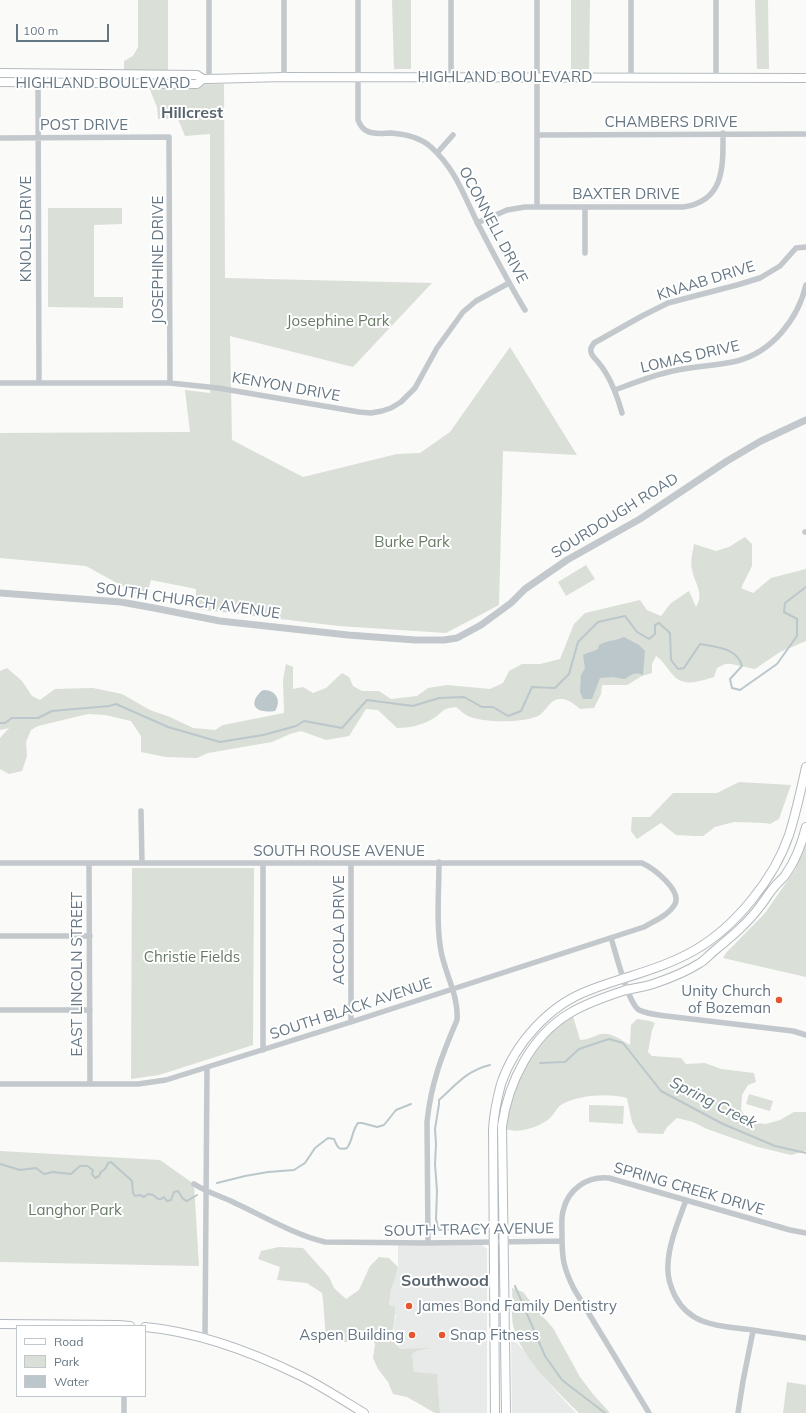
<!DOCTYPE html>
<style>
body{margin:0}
#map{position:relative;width:806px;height:1413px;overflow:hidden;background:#fafaf8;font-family:Mulish,sans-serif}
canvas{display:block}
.legend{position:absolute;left:16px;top:1325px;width:130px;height:72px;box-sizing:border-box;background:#fff;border:1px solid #c1c8cd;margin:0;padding:5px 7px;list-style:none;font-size:12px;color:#657683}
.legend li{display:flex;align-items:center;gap:8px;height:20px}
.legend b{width:20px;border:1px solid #c1c8cd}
.scale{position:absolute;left:16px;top:24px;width:93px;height:18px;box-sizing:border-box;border:2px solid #657683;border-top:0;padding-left:5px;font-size:12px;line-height:14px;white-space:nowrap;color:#657683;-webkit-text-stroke:3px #fff;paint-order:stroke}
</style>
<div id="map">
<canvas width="806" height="1413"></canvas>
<ul class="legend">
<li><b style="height:5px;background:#fff"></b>Road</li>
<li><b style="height:11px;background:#dadfd7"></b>Park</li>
<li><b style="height:11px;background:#bbc7cb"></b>Water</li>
</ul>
<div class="scale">100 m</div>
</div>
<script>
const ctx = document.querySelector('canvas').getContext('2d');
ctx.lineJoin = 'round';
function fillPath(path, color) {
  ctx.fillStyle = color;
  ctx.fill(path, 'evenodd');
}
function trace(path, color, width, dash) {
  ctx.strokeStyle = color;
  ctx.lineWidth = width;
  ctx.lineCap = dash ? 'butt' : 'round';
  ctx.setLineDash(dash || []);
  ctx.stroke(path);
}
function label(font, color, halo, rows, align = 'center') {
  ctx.font = font + ' Mulish,sans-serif';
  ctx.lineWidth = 4;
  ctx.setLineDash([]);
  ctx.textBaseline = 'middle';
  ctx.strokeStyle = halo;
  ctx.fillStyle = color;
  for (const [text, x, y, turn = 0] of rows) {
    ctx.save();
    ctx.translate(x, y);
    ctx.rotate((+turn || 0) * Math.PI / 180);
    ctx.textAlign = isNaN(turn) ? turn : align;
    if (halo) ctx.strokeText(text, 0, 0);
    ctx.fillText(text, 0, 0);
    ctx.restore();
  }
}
fillPath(new Path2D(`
 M398,1245H482L487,1249V1413H440L437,1375L414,1373L412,1354L417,1351L428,1349H401L394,1341V1323L396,1316L389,1305L391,1289L395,1279L398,1267Z
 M511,1340L518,1344L552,1387L576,1413H512Z`), '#e8e9e9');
fillPath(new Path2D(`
 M138,0H168V71L124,70V61L133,56L138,47Z
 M392,0H411V69H394Z
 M571,0H590L589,72H571Z
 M755,0H768L769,69H757Z
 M224,84L225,278L432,283L353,367L230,336L232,440L303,477L397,454L420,453L450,432L510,347L577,455L503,451L499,605L446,633L339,626L196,609V589L151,580L146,599L86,566L0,558V433L190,432L185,390L210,393V134L185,136L178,119H158L157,107L148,85Z
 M48,208H122V224L94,225V297H123V308L48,307Z
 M745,537L752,544V566L741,588L753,593L771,578L806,569V641L780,652L755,669L731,664H725L717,668L714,677C700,681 684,688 673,675C667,668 663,661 656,656L652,664V673L642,676L627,685H602L601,694L594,708L580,709C574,704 568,698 559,699C549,700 546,712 538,716C522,723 484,723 468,716C464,714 460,710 456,707C440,709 445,711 434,718C423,725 409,728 397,728L378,710L366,709L349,736L326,740L301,731L290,734L272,742L208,753L197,758L166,757L141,752V736L131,721L105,715L88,714L38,726L31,730L26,742L27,756L22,771L9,774L0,769V738L9,728L0,730V671L7,668L22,681L32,696L40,700L55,689L93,688L122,694L150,710L170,717L193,728L215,730L223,725L284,713L283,680L286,664L293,667V689L303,687L313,693L326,688L342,673L349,677L353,686L362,691H379L391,699L417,696L428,688L447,685L490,689L503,683L509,671L522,664H540L560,659L574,624L585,613L640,600L647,610L661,616L671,603L689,591L696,607C705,593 694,583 692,569C690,561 693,551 694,544L716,551L729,547Z
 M586,565L595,579L566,596L558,582Z
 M739,782L791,785L779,819L770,824L765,823L734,822L715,827L703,836H695L676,835L661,823L637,839L631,831L632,817H650L673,793H717Z
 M806,842V977L723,958L726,953L765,913L795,870Z
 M132,868H254L253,1045L159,1075L131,1079Z
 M573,1016L580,1040C588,1040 594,1036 601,1034C612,1032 621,1040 630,1045L631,1025L637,1019L650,1021L655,1023L652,1030L648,1052L652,1056L681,1058L686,1064L705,1063L721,1069L754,1073L756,1082L748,1085L742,1095L741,1109L743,1113L756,1123L766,1124L780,1120L794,1112H806V1151L791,1155L758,1147L707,1129L693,1122L677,1118L667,1127L663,1134L638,1133L632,1122L627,1098C609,1093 577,1095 561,1105C556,1108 554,1115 549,1119C538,1127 519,1134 506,1129L510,1097L530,1058L552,1031Z
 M749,1094L773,1101L770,1111L746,1104Z
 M589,1105L624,1106L623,1124L589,1122Z
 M0,1151L160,1160L194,1184L199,1266L0,1262Z
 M279,1247L303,1248L329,1277L334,1288L346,1299L359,1290L370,1266L379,1257L389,1258L398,1267L395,1279L391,1289L389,1305L395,1307C396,1316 391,1334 394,1341C395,1344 399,1347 401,1349L431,1348L417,1351L412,1354L414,1372L437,1374L440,1413H435L407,1397L393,1394L388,1382L378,1369L373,1358L375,1344L372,1337L352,1342H344L326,1339L323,1300L322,1293L307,1283L277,1280L280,1267L258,1259L261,1251Z
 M512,1288L523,1292L537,1310L553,1328L580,1377L593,1394L610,1413H579C557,1391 519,1356 513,1325C511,1314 513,1300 512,1288Z
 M787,1382L806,1385V1413H783Z`), '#dadfd7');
fillPath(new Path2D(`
 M624,637L639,645L645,651L643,675C635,672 632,674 625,679L612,677L600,678L592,699H583L580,692L581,675L585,668L583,655C588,652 593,652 598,649L599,645C607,640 616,641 624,637Z
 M264,690C276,690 282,701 275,711C264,713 248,710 257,696C260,693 260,691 264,690Z`), '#bbc7cb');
trace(new Path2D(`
 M0,723H5L12,718H38L52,711L109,706L116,704L168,727L220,742L263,735L296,726L304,721L342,728L367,700L413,706L439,698L464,697L482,707H493L508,716L521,711L532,687L555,688L569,674L578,642L598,622L625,616L637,632L649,639L655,634V625L659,623L670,633L671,660L678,669L684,668L700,644C717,647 737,648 742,666L730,679L732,688L740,690L777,664L797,636V619L784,612L785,603L806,587
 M540,1063L565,1062L579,1049L609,1039L623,1043L661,1091L723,1124L775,1146L806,1153
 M0,1164L20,1170L36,1168L44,1174L53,1172L71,1174L80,1166H87L93,1170L92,1174L95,1178L99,1176L101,1172L105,1169L108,1163L111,1162L132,1181L133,1193L135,1196L140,1195L144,1197L148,1194L153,1195L158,1199H161L164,1197L167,1201L171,1200L174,1192L178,1191L183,1199L187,1201L197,1195
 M217,1183L245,1176L268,1172L294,1170L305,1163L315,1148L328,1138L334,1139C337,1146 338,1151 347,1148C353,1140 352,1130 358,1123H362L377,1127L384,1125L396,1110L411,1104
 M478,1229L439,1230L436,1219L437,1191L435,1164L436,1144L435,1129L439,1104V1100C457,1084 466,1071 490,1065
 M515,1286L545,1356L562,1380L605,1413`), '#bbc7cb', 2);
const secondary = new Path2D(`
 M0,73L197,75L203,79H209L284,77L806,78
 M0,82L197,84L203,79
 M0,1324L119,1325L130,1326
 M145,1327C200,1332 252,1352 301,1376C323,1387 344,1401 364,1413
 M495,1413L493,1129C494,1113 497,1099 501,1084C515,1043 549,1005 590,990C626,976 660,970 695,950C735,927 774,879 789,835C796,813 801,790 806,767
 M506,1413L502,1126C508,1083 531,1036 570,1013C587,1003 607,996 626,990C635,988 644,987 653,984C668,979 686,972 700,963C705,960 709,955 714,951C731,937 748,923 761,905C766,899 770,891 776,885C779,881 783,879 786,874C795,861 802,843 806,827`);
trace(secondary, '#b3babf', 10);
trace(new Path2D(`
 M209,0V79
 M284,0V77
 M358,0V120C360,125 362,129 367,131C374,135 384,133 391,133C404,134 421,138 431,147C456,170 463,194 478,224C493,253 508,282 525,310
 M451,0V77
 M537,0V207
 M716,0V77
 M631,77V0
 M38,79L39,383
 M537,135L806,134
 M0,138L169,137L170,383
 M437,153L453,135
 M477,223L507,210L525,207H683C725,201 723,166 723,133
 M585,253V207
 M0,383H170L218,388L359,412L371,413L382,411L391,408L401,402L415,388L437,348L463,312L476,301L509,283
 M615,390C634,383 653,375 673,371C694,366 716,366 737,361C772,352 798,319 806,285
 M622,413C617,395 610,376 598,362C594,357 590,355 591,348L594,343L642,316L668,303L737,285L760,278L780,266L796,248L806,247
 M805,532H806
 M141,811L142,863
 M0,863H642C653,868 682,890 675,904C669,915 654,921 644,927L351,1022L166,1080L138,1084H0
 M89,863L90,1084
 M263,863V1050
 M351,863V1022
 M0,936H90
 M611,938C616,953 628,1004 639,1010C647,1014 658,1015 666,1016L793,1031L806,1035
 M0,1010H90
 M194,1184C208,1193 221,1196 235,1203C265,1217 293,1234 325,1242L428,1243L562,1241
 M686,1200C679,1220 669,1242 668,1264C667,1275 670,1286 675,1296C691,1327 722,1326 752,1330C770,1333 788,1335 806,1338
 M428,1243L427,1122C431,1083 442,1055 457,1020C459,996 445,974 441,951C436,923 439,892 439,862
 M205,1338L207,1068
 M124,1396V1413
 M649,1413L574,1289C570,1281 566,1272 564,1263C562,1254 562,1245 562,1236C562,1227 561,1219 563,1211C568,1189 587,1176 609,1178L790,1230L806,1233
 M738,1413L743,1381L753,1331`), '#c3c8cc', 5.5);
trace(new Path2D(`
 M0,593L121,602L154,608L220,621L348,635L415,640H444L457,638L481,625L511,603L525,589L567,560L640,519L727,461L761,441L806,420`), '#c3c8cc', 7);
trace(secondary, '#fff', 8);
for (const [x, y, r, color] of [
 [779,1000,4,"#e4572e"],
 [409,1306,4,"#e4572e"],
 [412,1335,4,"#e4572e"],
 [442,1335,4,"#e4572e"]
]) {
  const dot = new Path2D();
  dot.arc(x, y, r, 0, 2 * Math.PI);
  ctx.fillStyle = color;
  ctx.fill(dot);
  trace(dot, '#fff', 1.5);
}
label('15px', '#657683', '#fff', [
 ["HIGHLAND BOULEVARD",505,77],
 ["HIGHLAND BOULEVARD",103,83],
 ["CHAMBERS DRIVE",671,122],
 ["POST DRIVE",84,125],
 ["BAXTER DRIVE",626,194],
 ["OCONNELL DRIVE",493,225,62],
 ["KNOLLS DRIVE",26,229,-90],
 ["JOSEPHINE DRIVE",158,260,-90],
 ["KNAAB DRIVE",706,281,-17],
 ["LOMAS DRIVE",690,357,-13],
 ["KENYON DRIVE",286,387,10],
 ["SOURDOUGH ROAD",615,516,-32],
 ["SOUTH CHURCH AVENUE",188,601,8],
 ["SOUTH ROUSE AVENUE",339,851],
 ["ACCOLA DRIVE",339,930,-90],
 ["EAST LINCOLN STREET",77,974,-90],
 ["SOUTH BLACK AVENUE",351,1009,-18],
 ["SPRING CREEK DRIVE",689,1189,16],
 ["SOUTH TRACY AVENUE",469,1230,-1]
]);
label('15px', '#687a64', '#fff', [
 ["Josephine Park",338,321],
 ["Burke Park",412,542],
 ["Christie Fields",192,957],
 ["Langhor Park",75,1210]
]);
label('15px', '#657683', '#fff', [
 ["Unity Church",771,991],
 ["of Bozeman",771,1008],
 ["James Bond Family Dentistry",417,1306,"left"],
 ["Aspen Building",404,1335],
 ["Snap Fitness",450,1335,"left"]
], 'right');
label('bold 16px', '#57646e', '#fff', [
 ["Hillcrest",192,113],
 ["Southwood",445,1281]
]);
label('italic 16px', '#60757c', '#fff', [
 ["Spring Creek",713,1103,27]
]);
</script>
